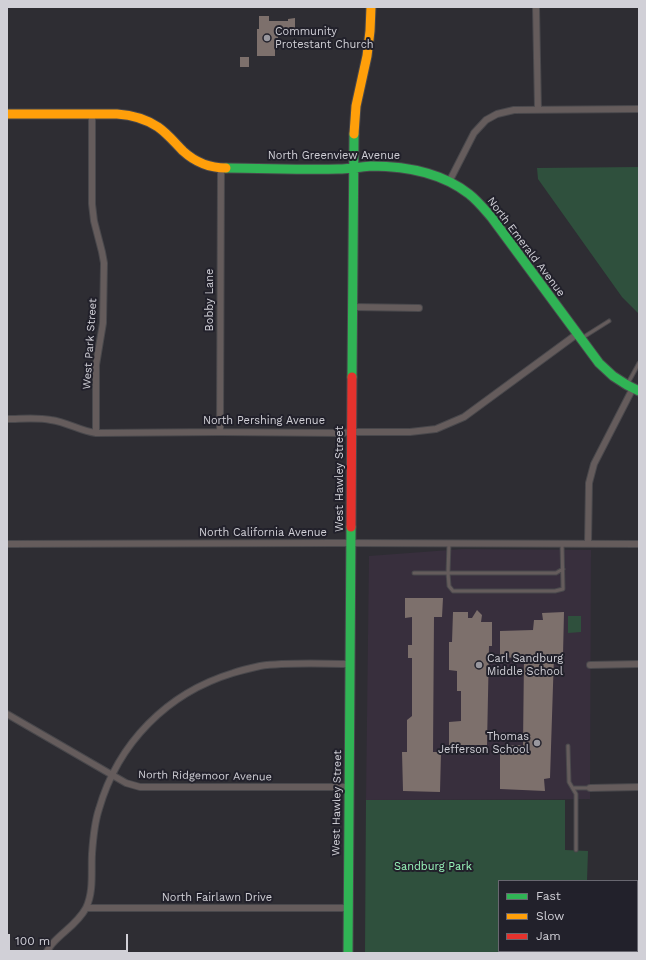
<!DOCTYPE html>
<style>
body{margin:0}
#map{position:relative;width:646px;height:960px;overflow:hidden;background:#2e2d33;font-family:"Work Sans",sans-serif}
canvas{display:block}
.frame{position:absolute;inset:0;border:8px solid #d1d0d7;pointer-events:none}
.legend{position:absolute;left:498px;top:880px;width:140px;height:72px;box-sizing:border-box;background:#22212b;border:1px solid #686770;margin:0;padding:5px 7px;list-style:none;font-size:12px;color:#d1d0d7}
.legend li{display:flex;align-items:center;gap:8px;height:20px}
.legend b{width:20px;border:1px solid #686770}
.scale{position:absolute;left:8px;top:934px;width:120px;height:18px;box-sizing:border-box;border:2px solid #d1d0d7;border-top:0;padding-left:5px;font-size:12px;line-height:14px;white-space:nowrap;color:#d1d0d7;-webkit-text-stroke:3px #22212b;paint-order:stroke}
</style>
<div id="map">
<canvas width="646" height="960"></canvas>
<div class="frame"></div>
<ul class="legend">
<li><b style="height:5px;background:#30b455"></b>Fast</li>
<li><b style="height:5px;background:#ff9f0a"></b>Slow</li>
<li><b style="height:5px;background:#e5322d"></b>Jam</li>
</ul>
<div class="scale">100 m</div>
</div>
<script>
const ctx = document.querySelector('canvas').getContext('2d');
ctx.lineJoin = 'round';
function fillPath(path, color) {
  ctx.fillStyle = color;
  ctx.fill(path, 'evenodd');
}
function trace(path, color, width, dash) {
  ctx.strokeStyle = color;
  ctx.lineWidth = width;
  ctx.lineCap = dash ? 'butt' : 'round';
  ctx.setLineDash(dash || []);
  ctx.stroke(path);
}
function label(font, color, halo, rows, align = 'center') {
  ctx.font = font + ' "Work Sans",sans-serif';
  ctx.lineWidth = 4;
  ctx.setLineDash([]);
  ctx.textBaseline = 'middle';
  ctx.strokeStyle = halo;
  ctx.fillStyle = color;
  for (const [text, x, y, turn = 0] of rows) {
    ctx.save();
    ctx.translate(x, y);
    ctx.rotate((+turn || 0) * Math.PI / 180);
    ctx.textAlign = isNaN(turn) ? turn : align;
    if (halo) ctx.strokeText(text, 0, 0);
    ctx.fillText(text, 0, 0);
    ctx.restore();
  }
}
fillPath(new Path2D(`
 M463,549L591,550L590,799L366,800L369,556Z`), '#382f3d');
fillPath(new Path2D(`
 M639,167V314L622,297L538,179L537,168Z
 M568,616H581V632L568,633Z
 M366,800H565V850L588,851L587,881H499V951H588V953H365Z`), '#2f503d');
fillPath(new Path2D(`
 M259,16H269V21H288V19L295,18V34H278V42H275V56H257V29H259Z
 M240,57H249V67H240Z
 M405,598H443L442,617H434L433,752H441L440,792L403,791L402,752H407V720L412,716V658H408V645H412V617L405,618Z
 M477,610L482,615L481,622H492V646H489L487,745H449V722L461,721V691H457V671L449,670V642H452L453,612H468V618H472Z
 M564,612L563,655H554L550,778L544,779L545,791L500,789V746L523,745L524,657L500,658V631L533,630L534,620H543L542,613Z`), '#7d706c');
const lane = new Path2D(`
 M582,338L609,321
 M628,383L639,363
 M449,543L448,573H556L563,569
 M414,573H448L449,586L453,591H555L563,589L562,544
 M568,746L569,782L576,794V850
 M573,788H590`);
const street = new Path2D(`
 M536,7L538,110
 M92,114V204L94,221L102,252L104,263L103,323L96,365V433
 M449,182L474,133L486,120L497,114L514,110L639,109
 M352,307L419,308
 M7,419C21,419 37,417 51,420C67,422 80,431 96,433L220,432L340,433L352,432H410L436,429L464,417L577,334
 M220,432L221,168
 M7,544L337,543L639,544
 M588,544L589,483L594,464L633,388
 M590,665L639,664
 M7,714L126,783L140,787H349
 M590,788L639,787
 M86,908H348
 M637,909H639
 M46,953C48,950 50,946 53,943C64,931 78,923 86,908C94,891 91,872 92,854C93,839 94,824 99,809C118,743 167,693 233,673C242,670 251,668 260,666C289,662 321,664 351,664`);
const fast = new Path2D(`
 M226,168C263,168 301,170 338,169C349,169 360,167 371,166C405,166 442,173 469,194C478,201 485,210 492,218L599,363L613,376L627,385L639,391
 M352,377L354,134
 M348,953L351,527`);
const slow = new Path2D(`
 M7,114H117C132,115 146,119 158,127C168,134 175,143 183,151C195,162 210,168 226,168
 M354,134L356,106L367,56L370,31L371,7`);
const jam = new Path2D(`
 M351,527L352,377`);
trace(lane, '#49484c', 5);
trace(street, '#49484c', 8);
trace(fast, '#49484c', 11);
trace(slow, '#49484c', 11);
trace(jam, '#49484c', 11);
trace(lane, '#655c5c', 3);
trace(street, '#655c5c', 6);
trace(fast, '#30b455', 9);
trace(slow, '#ff9f0a', 9);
trace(jam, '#e5322d', 9);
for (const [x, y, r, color] of [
 [267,38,4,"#98979e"],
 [479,665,4,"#98979e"],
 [537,743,4,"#98979e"]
]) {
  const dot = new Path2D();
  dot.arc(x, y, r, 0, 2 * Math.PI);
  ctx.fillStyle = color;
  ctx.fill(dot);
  trace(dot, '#22212b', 1.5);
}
label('11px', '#d1d0d7', '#22212b', [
 ["Community",275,32],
 ["Protestant Church",275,45],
 ["Carl Sandburg",487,659],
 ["Middle School",487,672],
 ["Thomas",529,737,"right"],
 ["Jefferson School",529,750,"right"]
], 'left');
label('11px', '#d1d0d7', '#22212b', [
 ["North Greenview Avenue",334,156],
 ["North Emerald Avenue",526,247,53],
 ["Bobby Lane",210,300,-90],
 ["West Park Street",90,344,-86],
 ["North Pershing Avenue",264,421],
 ["West Hawley Street",340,479,-90],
 ["North California Avenue",263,533],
 ["North Ridgemoor Avenue",205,776,1],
 ["West Hawley Street",337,803,-89],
 ["North Fairlawn Drive",217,898]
]);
label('11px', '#99f6bb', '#22212b', [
 ["Sandburg Park",433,867]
]);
</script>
